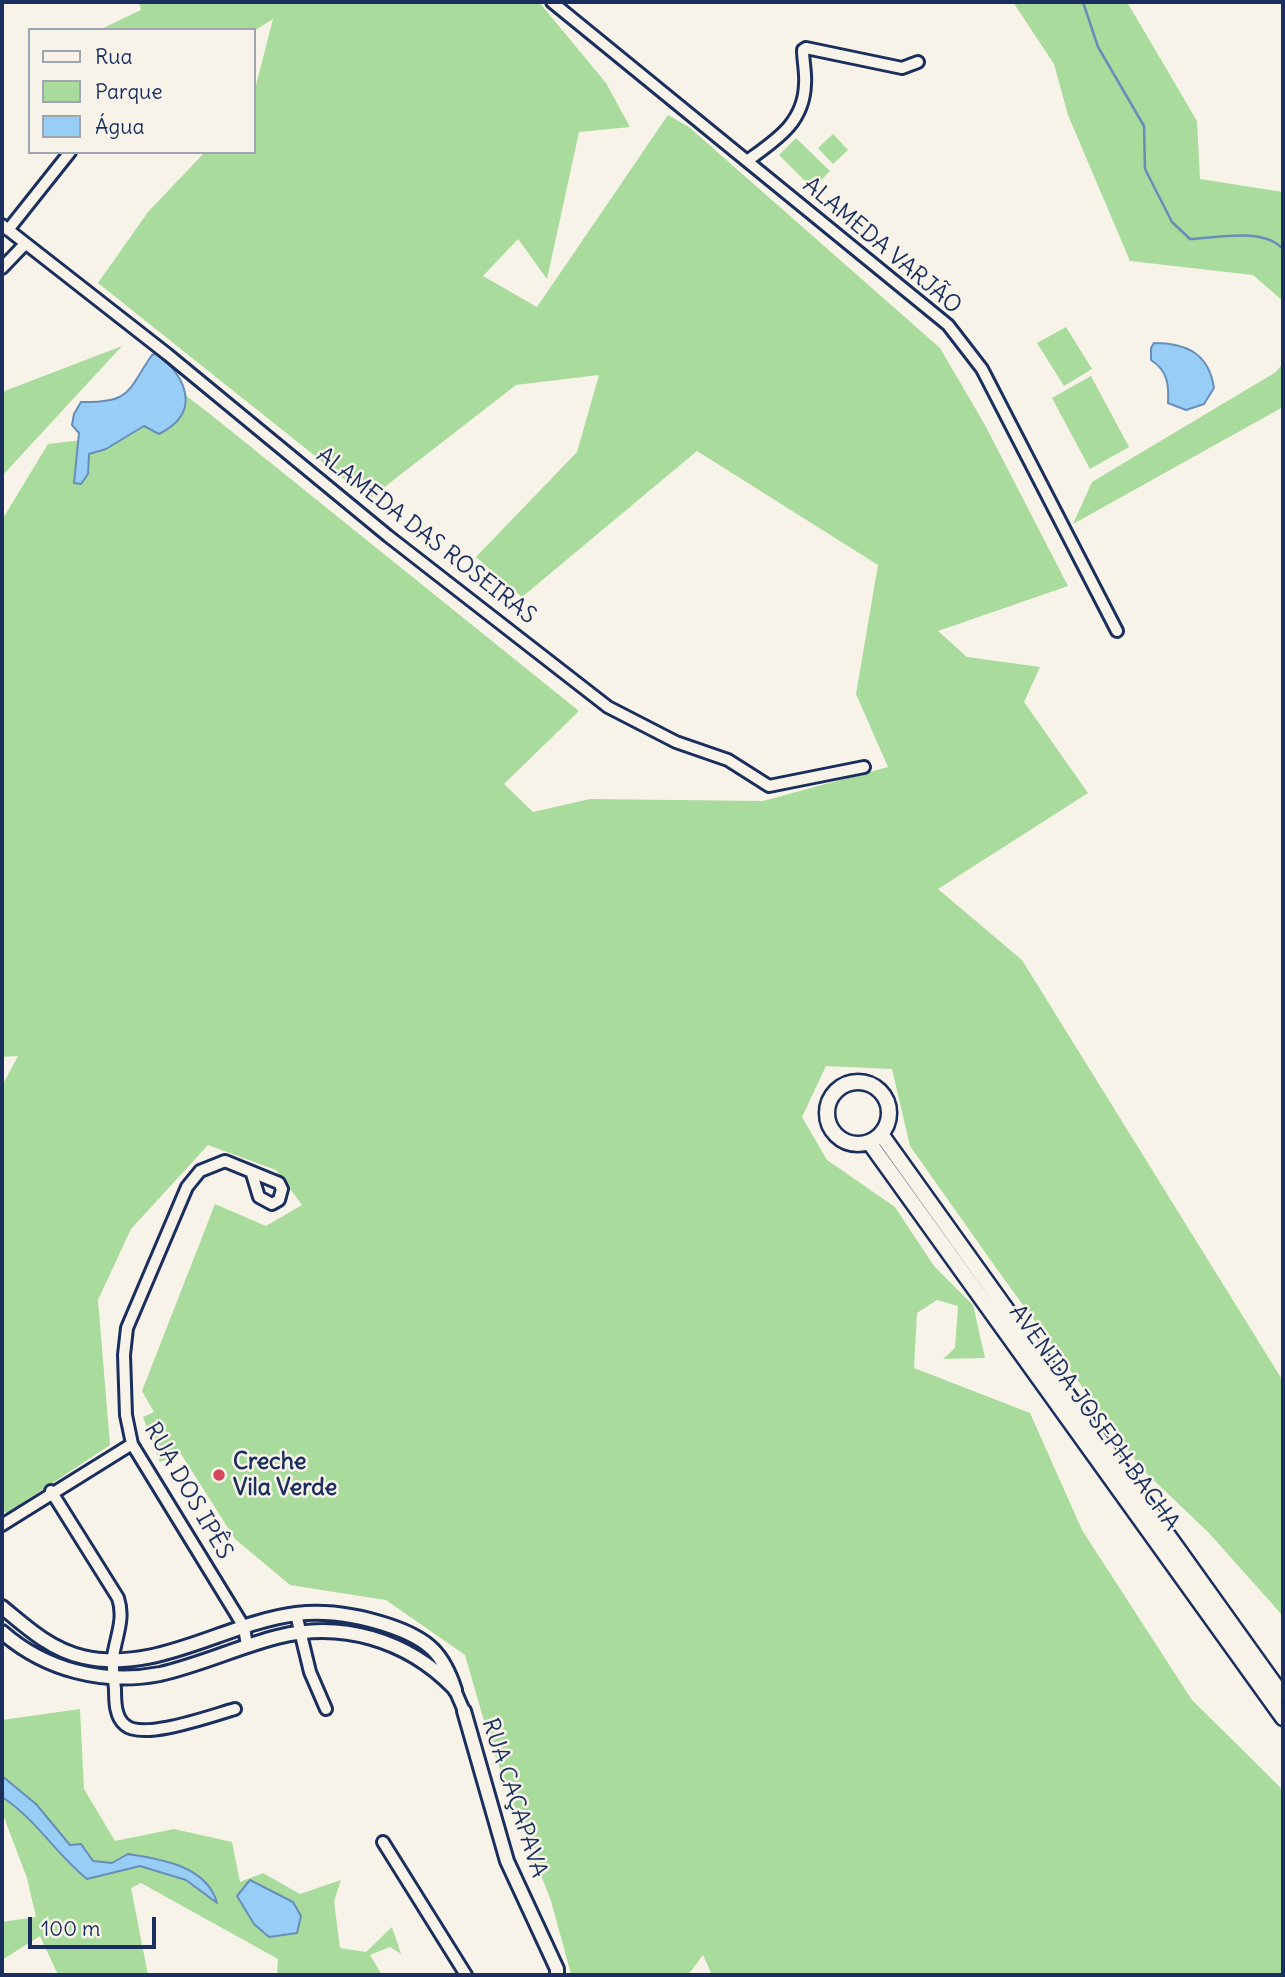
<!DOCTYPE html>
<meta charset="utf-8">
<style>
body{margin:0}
#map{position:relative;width:1285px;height:1977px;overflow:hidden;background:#f7f3e8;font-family:Delius,sans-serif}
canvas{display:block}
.frame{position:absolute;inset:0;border:4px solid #1b2f5e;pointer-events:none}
.legend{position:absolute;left:28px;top:28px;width:228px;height:126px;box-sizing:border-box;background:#f7f3e8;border:2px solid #9fa5b1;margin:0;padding:9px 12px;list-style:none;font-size:21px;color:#1b2f5e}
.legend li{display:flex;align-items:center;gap:14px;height:35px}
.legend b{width:35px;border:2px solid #9fa5b1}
.scale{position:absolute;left:28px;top:1917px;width:128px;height:32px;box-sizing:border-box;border:4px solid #1b2f5e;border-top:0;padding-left:9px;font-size:21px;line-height:24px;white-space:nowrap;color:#1b2f5e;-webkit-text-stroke:5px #f7f3e8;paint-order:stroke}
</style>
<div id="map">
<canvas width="1285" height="1977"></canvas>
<div class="frame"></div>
<ul class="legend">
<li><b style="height:9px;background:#f7f3e8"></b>Rua</li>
<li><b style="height:19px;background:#a9db9c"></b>Parque</li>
<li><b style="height:19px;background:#98cef6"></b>Água</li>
</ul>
<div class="scale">100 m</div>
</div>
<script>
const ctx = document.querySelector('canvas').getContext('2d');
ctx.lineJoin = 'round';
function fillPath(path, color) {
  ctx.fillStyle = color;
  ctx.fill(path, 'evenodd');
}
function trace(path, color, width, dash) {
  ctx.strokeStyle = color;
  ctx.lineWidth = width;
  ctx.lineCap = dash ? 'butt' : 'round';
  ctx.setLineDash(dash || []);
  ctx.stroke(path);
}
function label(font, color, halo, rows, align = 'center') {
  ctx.font = font + ' Delius,sans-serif';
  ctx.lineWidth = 5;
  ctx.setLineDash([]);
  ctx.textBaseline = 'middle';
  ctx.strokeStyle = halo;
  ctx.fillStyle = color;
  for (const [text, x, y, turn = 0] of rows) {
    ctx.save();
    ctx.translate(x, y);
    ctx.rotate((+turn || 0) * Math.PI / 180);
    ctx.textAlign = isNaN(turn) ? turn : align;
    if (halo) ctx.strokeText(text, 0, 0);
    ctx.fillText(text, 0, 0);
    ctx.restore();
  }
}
fillPath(new Path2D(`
 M139,2H539L606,83L630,127L579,132L547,279L518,239L483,276L537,307L668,115L689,127L940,348L985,425L1068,586L938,631L967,657L1040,667L1024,702L1088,793L938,889L1022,960L1283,1381V1616L1209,1533L1141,1468L994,1265L910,1146L892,1069L826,1066L802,1117L827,1160L895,1207L934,1266L973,1305L985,1358L943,1359L955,1348L958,1306L937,1300L917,1313L914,1368L1030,1413L1082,1530L1192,1700L1283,1790V1975H712L703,1955L688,1975L571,1974L551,1901L491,1745L465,1655L386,1600L290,1585L235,1539L181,1454L160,1462L143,1417L154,1412L142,1391L215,1204L266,1226L302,1205L276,1170L208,1145L131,1229L98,1300L110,1445L7,1513L2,1510V1086L18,1056L2,1057V520L48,444L109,437L176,388L215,418L579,711L504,784L533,812L590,799L763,801L888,767L856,694L878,565L697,451L522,597L476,557L577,452L599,375L516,385L369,499L98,283L148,212L205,152H254V93L273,19L254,31L99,30L141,10Z
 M1013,2H1127L1197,121L1200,179L1283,192V301L1253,275L1130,261L1068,115L1054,64Z
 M833,134L848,150L833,164L818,148Z
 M796,138L830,171L813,189L779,155Z
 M1066,327L1092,369L1064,386L1037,343Z
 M122,346L2,476V392Z
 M1283,363V407L1073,524L1092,482L1276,372Z
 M1091,376L1129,447L1090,469L1052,398Z
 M80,1709L84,1789L115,1841L174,1829L232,1842L240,1882L263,1873L300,1894L341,1880L334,1901L340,1948L366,1952L392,1927L401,1954L390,1947L370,1955L382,1975H277L278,1959L141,1883L131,1888L148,1975H58L40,1936L2,1960V1922L36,1917L27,1878L2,1812V1720Z`), '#a9db9c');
const water = new Path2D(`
 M1154,343C1187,343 1209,354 1214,388L1204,404L1186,410L1168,403C1169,385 1168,371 1151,360V348Z
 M157,353C188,379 201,413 159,434L144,426L106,449L89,454L88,474L81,484L74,483L79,433L72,425L74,414L81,402C132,403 127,391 152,355Z
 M2,1776L36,1804L70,1845L81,1844L93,1861L112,1863L128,1854C161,1859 207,1866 217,1903L186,1880L140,1866L87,1879C56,1854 36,1819 2,1797Z
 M250,1880L293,1902L301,1916L297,1933L269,1937L254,1924L237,1896Z`);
fillPath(water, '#98cef6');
trace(water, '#668eb9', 2);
trace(new Path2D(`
 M1083,2L1098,47L1144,126L1145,169L1172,222L1190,239C1217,238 1263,227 1283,249`), '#668eb9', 2.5);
const minor = new Path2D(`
 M552,2L948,325L982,369L1117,631
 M747,161C776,140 804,123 805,84C806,73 803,61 803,50L806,48L902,68L918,62
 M2,225L167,354L388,536L608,707L676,742L728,760L769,786L864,767
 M8,230L70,152
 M2,268L25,244
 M51,1491L118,1598C125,1619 116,1636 113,1657C112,1667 114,1679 115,1689C115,1701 115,1717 125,1725C143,1741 213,1715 235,1709
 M2,1525L132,1444
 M296,1614L310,1672L326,1709
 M247,1646L244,1627L132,1444L126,1415L124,1355L127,1328L187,1187L200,1171L225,1161L279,1183L282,1189L279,1200L272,1204L259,1197L252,1174
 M455,1690L464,1711
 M383,1842L466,1975`);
const tertiary = new Path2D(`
 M2,1607C26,1627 51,1650 83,1657C157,1674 225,1623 296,1614C328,1610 360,1616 390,1626C428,1639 443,1653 455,1690
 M2,1632C45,1670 104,1685 160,1674C200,1665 238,1647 277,1637C341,1620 407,1640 453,1687
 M464,1711L507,1861L557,1969V1975`);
const secondary = new Path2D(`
 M827 1113a31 31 0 1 1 62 0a31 31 0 1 1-62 0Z
 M881,1134L1283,1696
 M869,1142L1283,1718`);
trace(minor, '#1b2f5e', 16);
trace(tertiary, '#1b2f5e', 18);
trace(secondary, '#1b2f5e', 19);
trace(minor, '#f7f3e8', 10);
trace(tertiary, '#f7f3e8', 12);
trace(secondary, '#f7f3e8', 14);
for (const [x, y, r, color] of [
 [219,1475,7,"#d1495b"]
]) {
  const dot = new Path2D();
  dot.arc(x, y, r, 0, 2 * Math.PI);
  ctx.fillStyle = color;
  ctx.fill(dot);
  trace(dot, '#f7f3e8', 2.5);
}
label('23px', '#1b2f5e', '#f7f3e8', [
 ["ALAMEDA VARJÃO",882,246,40],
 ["ALAMEDA DAS ROSEIRAS",426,536,38],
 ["AVENIDA JOSEPH BACHA",1094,1418,54],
 ["RUA DOS IPÊS",188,1491,60],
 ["RUA CAÇAPAVA",514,1798,72]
]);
label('bold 23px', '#1b2f5e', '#f7f3e8', [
 ["Creche",233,1462],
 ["Vila Verde",233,1488]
], 'left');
</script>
